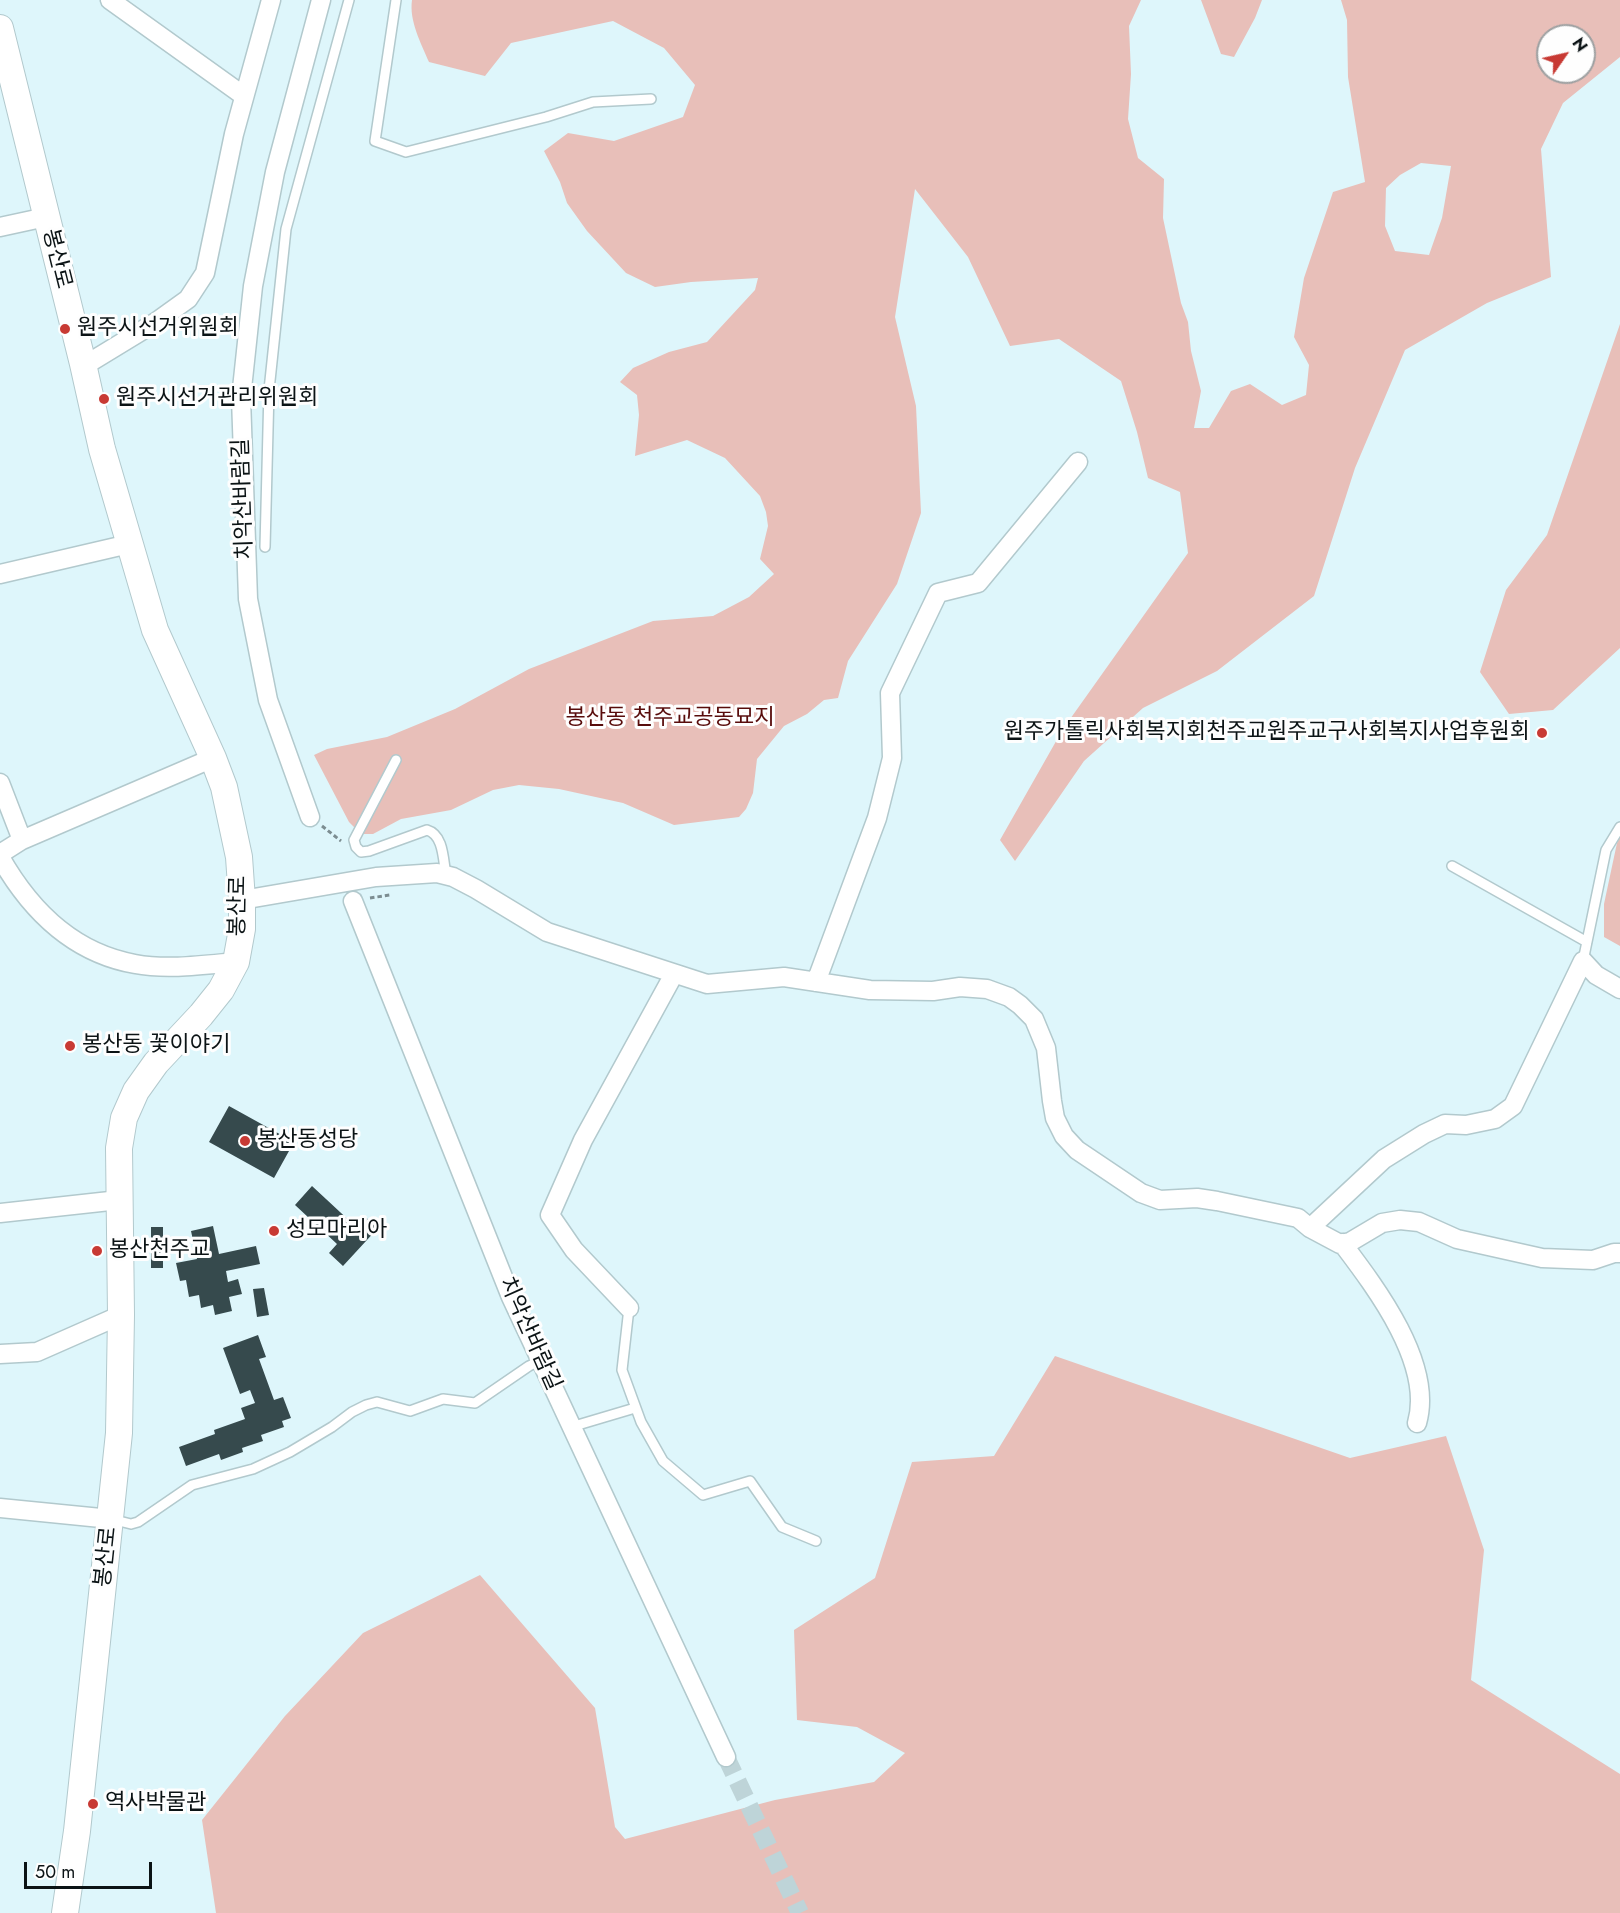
<!DOCTYPE html>
<meta charset="utf-8">
<style>
body{margin:0}
#map{position:relative;width:1620px;height:1913px;overflow:hidden;background:#def6fb;font-family:Jost,sans-serif}
canvas{display:block}
.north{position:absolute;left:1536px;top:24px;width:60px;height:60px;box-sizing:border-box;background:#fefefe;border:2px solid #9da0a1;border-radius:50%;rotate:56deg;font-size:16px;font-weight:700;line-height:24px;text-align:center;color:#0b1315}
.north::after{content:'';display:block;margin:auto;width:21px;height:27px;background:#c83a34;clip-path:polygon(50% 0,100% 100%,50% 72%,0 100%)}
.scale{position:absolute;left:24px;top:1862px;width:128px;height:27px;box-sizing:border-box;border:3px solid #0b1315;border-top:0;padding-left:8px;font-size:18px;line-height:21px;white-space:nowrap;color:#0b1315;-webkit-text-stroke:4px #fefefe;paint-order:stroke}
</style>
<div id="map">
<canvas width="1620" height="1913"></canvas>
<div class="north">N</div>
<div class="scale">50 m</div>
</div>
<script>
const context = document.querySelector('canvas').getContext('2d');
context.lineJoin = 'round';
function fillPath(path, color) { context.fillStyle = color; context.fill(path, 'evenodd'); }
function trace(path, color, width, dash) { context.strokeStyle = color; context.lineWidth = width; context.lineCap = dash ? 'butt' : 'round'; context.setLineDash(dash || []); context.stroke(path); }
function drawText(font, color, halo, rows, align = 'center') {
  context.font = font + ' Jost,"Noto Sans KR",sans-serif'; context.lineWidth = 6; context.setLineDash([]); context.textBaseline = 'middle'; context.strokeStyle = halo; context.fillStyle = color; for (const [text, x, y, turn = 0] of rows) {
    context.save(); context.translate(x, y); context.rotate((+turn || 0) * Math.PI / 180); context.textAlign = isNaN(turn) ? turn : align; if (halo) context.strokeText(text, 0, 0); context.fillText(text, 0, 0); context.restore();
  }
}
fillPath(new Path2D(`
 M412 0H1141L1129 26 1131 74 1128 119 1138 158 1164 179 1163 218 1181 303 1188 322 1191 351 1201 391 1194 428H1209L1231 391 1250 384 1282 405 1306 395 1309 365 1294 337 1304 278 1333 192 1365 182 1348 77 1347 20 1341 0H1620V57L1563 103 1541 149 1551 277 1487 303 1405 350 1355 468 1314 596 1217 671 1143 708 1084 761 1015 861 1000 840 1063 729 1188 553 1180 492 1148 478 1137 432 1121 381 1059 339 1010 346 968 257 915 189 895 317 916 406 921 513 897 584 848 661 838 698 824 700 807 714 784 726 757 759 753 793 746 809 739 817 674 825 623 803 559 789 519 785 493 790 451 810 401 819 373 834H361L349 822 314 755 327 749 387 737 455 709 529 669 653 621 713 616 749 597 774 574 760 559 768 526 766 512 760 496 725 458 687 440 635 456 639 415 637 395 620 382 633 368 669 352 707 342 755 290 758 278 691 282 655 287 626 273 587 231 567 203 560 182 544 151 568 133 614 141 683 117 695 85 664 48 613 21 511 43 485 76 429 62C421 43 409 21 412 0ZM1548 36H1584V72H1548ZM1421 163 1451 166 1442 218 1429 255 1395 251 1385 226 1386 188 1400 175Z
 M1201 0H1262L1255 18 1234 57 1221 54Z
 M1620 324V648L1553 710 1509 714 1480 672 1506 590 1547 535Z
 M1620 837V946L1604 937V904L1617 843Z
 M1055 1356 1350 1458 1446 1436 1484 1550 1471 1680 1620 1774V1913H216L202 1820 285 1716 363 1633 480 1575 595 1708 615 1827 625 1839 775 1800 874 1782 905 1753 857 1727 797 1720 794 1630 875 1578 912 1462 994 1456Z`), '#e8bfb9');
fillPath(new Path2D(`
 M229 1106 294 1142 274 1178 209 1142Z
 M312 1186 354 1225 363 1215 378 1228 343 1266 329 1253 337 1244 295 1205Z
 M213 1226 219 1254 256 1246 260 1264 226 1271 228 1282 238 1279 242 1294 229 1297 232 1311 215 1315 213 1305 201 1308 199 1295 189 1297 186 1280 180 1281 176 1263 197 1259 191 1231Z
 M151 1227H163V1268H151Z
 M264 1288 269 1315 257 1317 253 1289Z
 M258 1335 266 1357 259 1359 274 1400 283 1397 291 1418 282 1421 284 1427 261 1435 263 1441 242 1448 243 1452 221 1460 219 1454 186 1466 179 1447 215 1434 214 1430 245 1419 241 1408 255 1403 250 1390 240 1394 223 1348Z`), '#364a4d');
trace(new Path2D(`
 M726 1757 800 1913`), '#bed4d8', 18, [18, 9]);
const lane = new Path2D(`
 M396 0 375 141 406 152 546 117 593 102 651 99
 M265 547 269 390 286 229 349 0
 M396 760 354 840 356 847 361 852 369 851 427 830C444 835 443 860 446 875
 M1452 866 1587 942
 M1583 961 1606 850 1620 827
 M629 1308 622 1370 641 1422 663 1461 703 1495 750 1481 782 1527 816 1541
 M571 1427 635 1408
 M111 1519 131 1524 138 1522 192 1485 253 1469 290 1452 332 1427 352 1412 366 1405 377 1402 410 1411 443 1399 475 1403 529 1366 540 1361`);
const street = new Path2D(`
 M110 0 244 96
 M0 227 46 217
 M83 364 92 361 156 322 188 299 205 273 234 134 271 0
 M0 574 129 544
 M0 783 22 840
 M310 817 268 700 248 599 241 398 253 286 275 172 321 0
 M0 854 22 840 213 758
 M0 857C30 910 73 953 135 964 167 970 203 965 236 962
 M242 900 376 877 437 873 453 877 476 889 547 932 707 984 784 977 870 990 933 991 960 987 987 989 1009 997 1020 1005 1034 1019 1046 1048 1052 1101 1055 1118 1064 1136 1077 1150 1141 1193 1160 1200 1197 1198 1217 1201 1298 1218 1310 1228 1340 1244 1350 1242 1382 1223 1400 1220 1419 1222 1457 1239 1542 1258 1593 1260 1614 1253H1620
 M353 901 511 1297 726 1757
 M816 982 877 818 892 758 890 693 938 593 978 583 1078 462
 M0 1213 119 1200
 M1310 1228 1384 1159 1424 1134 1445 1124 1466 1125 1495 1119 1513 1106 1583 961 1596 975 1620 989
 M1342 1243C1376 1288 1434 1364 1417 1423
 M629 1308 574 1250 550 1215 583 1140 674 974
 M0 1354 37 1352 121 1315
 M0 1508 111 1519`);
const secondary = new Path2D(`
 M0 28 83 364 102 449 155 630 213 758 224 787 239 857 242 900V929L236 962 221 990 201 1015 156 1063 136 1091 124 1118 119 1148 121 1315 119 1433 77 1831 65 1913`);
trace(lane, '#b2c9cd', 12);
trace(street, '#b2c9cd', 21);
trace(secondary, '#b2c9cd', 28);
trace(new Path2D(`
 M322 826 341 841
 M370 898 390 895`), '#7c8d91', 3, [4.5, 3]);
trace(lane, '#fff', 9);
trace(street, '#fff', 18);
trace(secondary, '#fff', 26);
for (const [x, y, r, color] of [
 [65,329,6,"#c83a34"],
 [104,399,6,"#c83a34"],
 [1542,733,6,"#c83a34"],
 [70,1046,6,"#c83a34"],
 [245,1141,6,"#c83a34"],
 [274,1231,6,"#c83a34"],
 [97,1251,6,"#c83a34"],
 [93,1804,6,"#c83a34"]
]) { const dot = new Path2D(); dot.arc(x, y, r, 0, 2 * Math.PI); context.fillStyle = color; context.fill(dot); trace(dot, '#fefefe', 2); }
drawText('22px', '#0b1315', '#fefefe', [
 ["봉산로",56,259,76],
 ["치악산바람길",244,499,-92],
 ["봉산로",239,906,-89],
 ["치악산바람길",529,1334,66],
 ["봉산로",107,1557,-84]
]);
drawText('22px', '#0b1315', '#fefefe', [
 ["원주시선거위원회",77,329],
 ["원주시선거관리위원회",116,399],
 ["원주가톨릭사회복지회천주교원주교구사회복지사업후원회",1530,733,"right"],
 ["봉산동 꽃이야기",82,1046],
 ["봉산동성당",257,1141],
 ["성모마리아",286,1231],
 ["봉산천주교",109,1251],
 ["역사박물관",105,1804]
], 'left');
drawText('22px', '#580c0b', '#fefefe', [
 ["봉산동 천주교공동묘지",670,719]
]);
</script>
